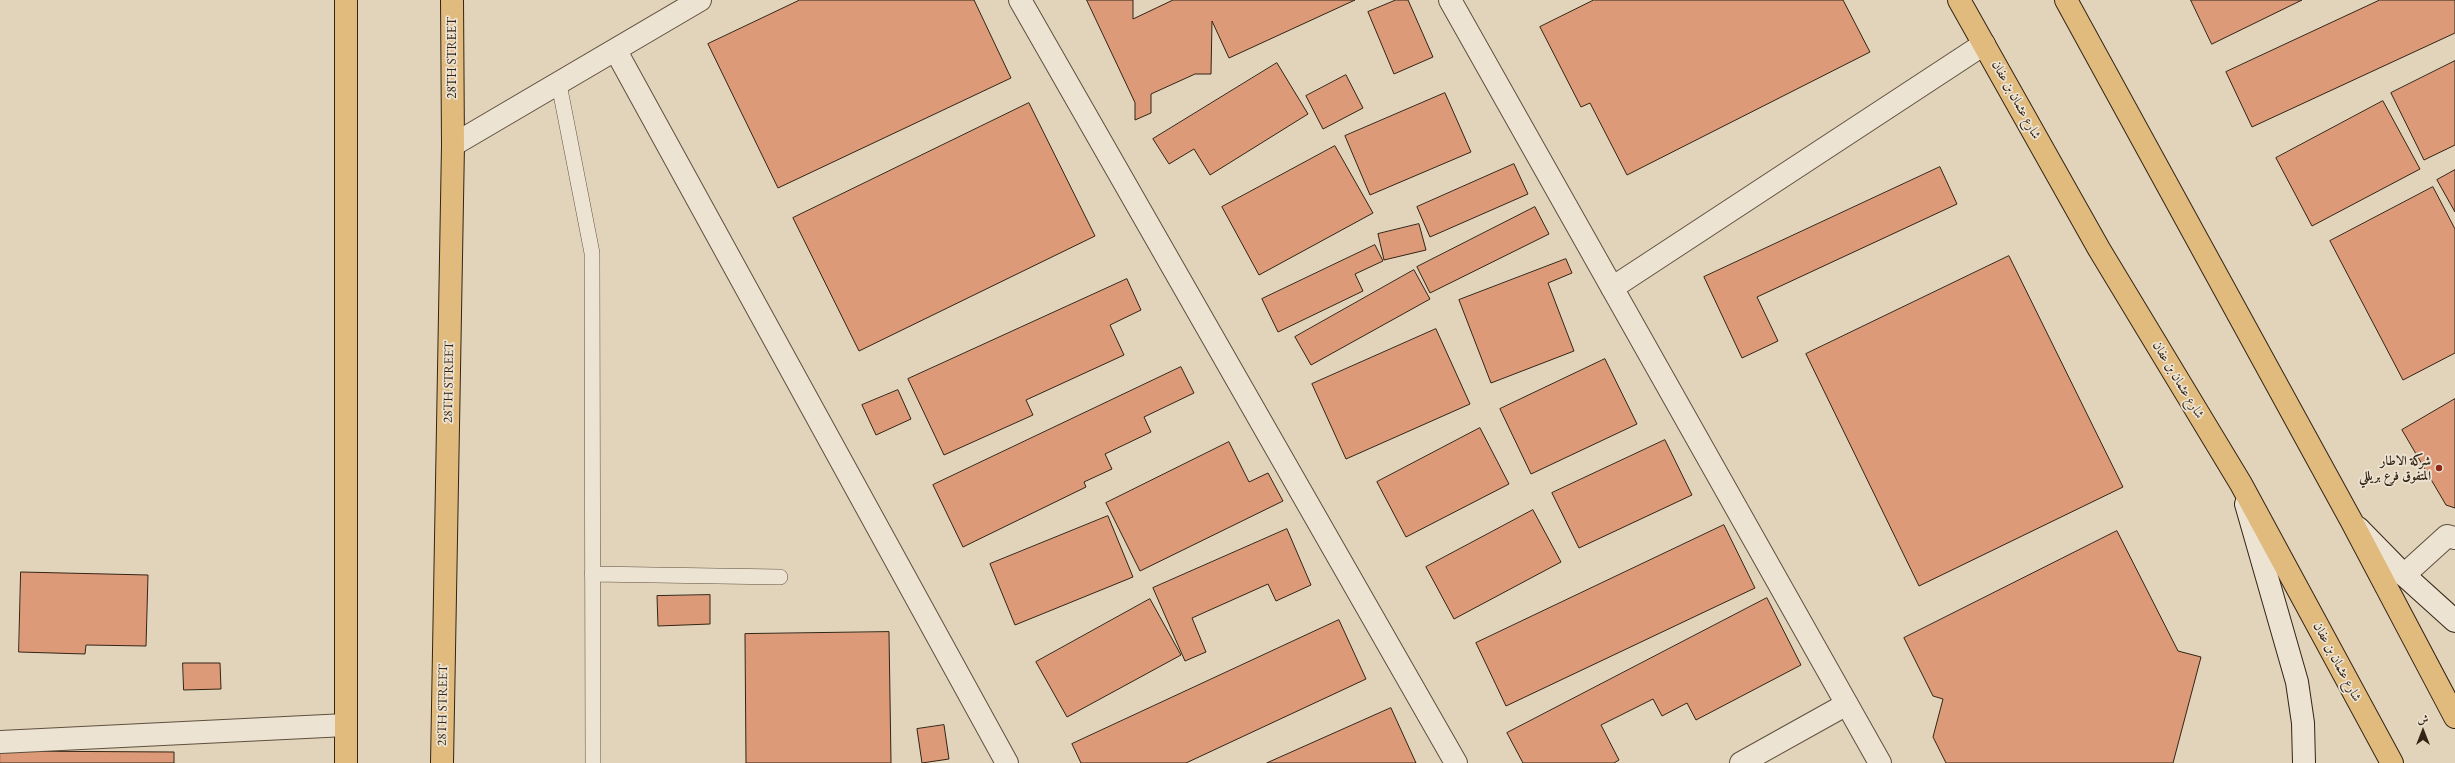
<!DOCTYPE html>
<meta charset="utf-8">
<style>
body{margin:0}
#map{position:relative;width:2455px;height:763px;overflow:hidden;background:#e2d4ba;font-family:"EB Garamond",Amiri,serif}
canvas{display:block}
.north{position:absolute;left:2403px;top:711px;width:40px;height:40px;-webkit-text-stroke:3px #ece3d2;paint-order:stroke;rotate:0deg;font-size:11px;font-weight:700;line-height:16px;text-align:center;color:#332415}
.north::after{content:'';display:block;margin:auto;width:14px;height:18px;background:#332415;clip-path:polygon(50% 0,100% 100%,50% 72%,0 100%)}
</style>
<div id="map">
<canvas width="2455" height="763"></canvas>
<div class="north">ش</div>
</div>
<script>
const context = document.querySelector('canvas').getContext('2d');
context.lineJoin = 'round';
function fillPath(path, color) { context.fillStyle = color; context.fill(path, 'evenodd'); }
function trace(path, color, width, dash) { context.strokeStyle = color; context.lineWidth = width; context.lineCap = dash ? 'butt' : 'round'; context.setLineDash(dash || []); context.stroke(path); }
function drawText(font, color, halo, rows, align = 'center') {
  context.font = font + ' "EB Garamond",Amiri,serif'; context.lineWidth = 3.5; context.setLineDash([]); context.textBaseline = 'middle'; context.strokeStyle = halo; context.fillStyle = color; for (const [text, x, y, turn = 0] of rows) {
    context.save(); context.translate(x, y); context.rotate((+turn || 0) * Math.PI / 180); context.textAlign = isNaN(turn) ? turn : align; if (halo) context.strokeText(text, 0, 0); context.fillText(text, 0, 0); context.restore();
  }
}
const building = new Path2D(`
 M800 0H974L1011 78 778 188 708 44Z
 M1087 0H1133V19L1173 0H1355L1229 58 1212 21 1211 74H1195L1151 94V113L1135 120V103Z
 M1396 0H1408L1433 57 1394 74 1368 12Z
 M1594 0H1843L1870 52 1627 175 1590 103 1581 107 1540 27Z
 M2191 0H2302L2212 44Z
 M2380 0H2455V33L2252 127 2226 72Z
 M2455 61V145L2424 160 2391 93Z
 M1277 63 1308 114 1210 175 1194 149 1169 164 1153 139Z
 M1346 75 1363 108 1323 129 1306 96Z
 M1445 93 1471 152 1370 195 1345 136Z
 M2383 101 2420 169 2312 226 2276 158Z
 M1029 103 1095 236 859 351 793 218Z
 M1335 146 1373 213 1259 275 1222 207Z
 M1514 164 1528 194 1430 237 1417 207Z
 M1940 167 1957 204 1757 297 1778 341 1742 358 1704 277Z
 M2455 170V212L2437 180Z
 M2433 187 2455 229V353L2403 380 2330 241Z
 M1535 207 1549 234 1430 293 1417 267Z
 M1419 224 1426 250 1384 260 1378 234Z
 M1375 245 1383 261 1355 274 1363 291 1278 332 1262 299Z
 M2009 256 2123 487 1919 586 1806 354Z
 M1566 259 1572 273 1548 283 1574 351 1491 383 1459 300Z
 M1414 270 1430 299 1311 365 1295 337Z
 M1127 279 1141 310 1110 325 1124 355 1026 400 1033 415 944 455 908 379Z
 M1436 329 1470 404 1346 459 1312 384Z
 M1605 359 1637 424 1531 474 1500 409Z
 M1181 367 1194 393 1144 417 1151 432 1105 454 1112 469 1084 482 1086 487 963 547 933 485Z
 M898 390 911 419 876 435 862 405Z
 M2455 399V508L2446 505 2402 430Z
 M1480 428 1509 484 1406 537 1377 482Z
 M1665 440 1692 495 1579 548 1552 493Z
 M1229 442 1249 482 1268 473 1283 501 1140 571 1106 503Z
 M1533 510 1561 562 1454 619 1426 567Z
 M1108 516 1133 577 1015 625 990 564Z
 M1724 525 1755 588 1506 706 1476 643Z
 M1287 529 1311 585 1276 601 1268 584 1192 618 1206 652 1185 661 1153 588Z
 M2117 531 2178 651 2201 657 2173 763H1946L1933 737 1943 699 1933 696 1904 638Z
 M21 572 148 575 146 646 86 645 85 654 19 652Z
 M710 595V624L658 626 657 596Z
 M1767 598 1801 665 1696 720 1687 703 1662 716 1653 699 1601 725 1619 760 1614 763H1523L1507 733Z
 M1150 599 1181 655 1067 717 1036 662Z
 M1339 620 1366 679 1186 763H1081L1072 744Z
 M889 632 891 763H746L745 634Z
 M183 663H220L221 689 184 690Z
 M1391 708 1416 763H1267Z
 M944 725 949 759 922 763 917 729Z
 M0 751 174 752V763H0Z`);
fillPath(building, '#dc9a79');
trace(building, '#332415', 1);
const service = new Path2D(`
 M559 84 592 253 593 763
 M592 574 780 577`);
const minor = new Path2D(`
 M1020 0 1456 763
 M1450 0 1880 763
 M616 51 1007 763
 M453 145 700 0
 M1612 288 1984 44
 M0 742 346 725
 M1741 763 1847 704`);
const tertiary = new Path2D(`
 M2404 575 2447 536 2455 538`);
const secondary = new Path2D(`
 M2246 504 2297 682 2303 723 2304 763
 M2358 528 2404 575 2455 621`);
const primary = new Path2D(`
 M346 0V763
 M1959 0 2099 249 2241 484 2392 763
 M2066 0 2352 522 2455 717
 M442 763 453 145 452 0`);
trace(service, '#5f503e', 16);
trace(minor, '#5f503e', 24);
trace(tertiary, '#5f503e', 24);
trace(secondary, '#332415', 24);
trace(primary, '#332415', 24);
trace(service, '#ece3d2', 15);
trace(minor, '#ece3d2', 22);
trace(tertiary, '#ece3d2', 22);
trace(secondary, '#ece3d2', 22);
trace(primary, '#e1ba7d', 22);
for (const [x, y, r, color] of [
 [2439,468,4,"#8f2418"]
]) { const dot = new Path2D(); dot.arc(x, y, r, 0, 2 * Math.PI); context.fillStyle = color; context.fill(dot); trace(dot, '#ece3d2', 1.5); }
drawText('13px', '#332415', '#ece3d2', [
 ["28TH STREET",452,58,-90],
 ["شارع عثمان بن عفان",2016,100,61],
 ["شارع عثمان بن عفان",2178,380,59],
 ["28TH STREET",449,382,-89],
 ["شارع عثمان بن عفان",2337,662,62],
 ["28TH STREET",443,705,-89]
]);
drawText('bold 13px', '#332415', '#ece3d2', [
 ["شركة الاطار",2431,461],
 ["المتفوق فرع بريللي",2431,476]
], 'right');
</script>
